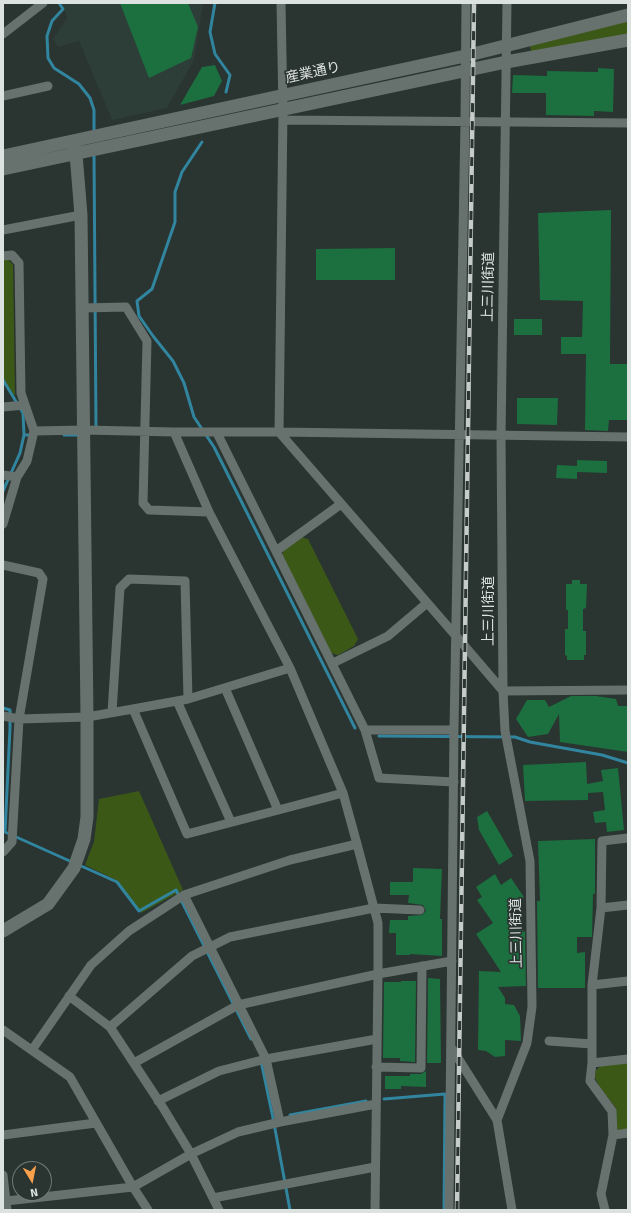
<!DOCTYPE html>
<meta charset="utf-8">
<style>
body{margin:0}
#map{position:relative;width:631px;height:1213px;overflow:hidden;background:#2a3431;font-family:Signika,sans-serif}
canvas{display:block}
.frame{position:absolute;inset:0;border:4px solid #dce2e0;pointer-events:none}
.north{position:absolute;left:12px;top:1161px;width:40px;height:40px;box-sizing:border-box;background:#2a3431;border:1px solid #717a77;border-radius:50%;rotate:170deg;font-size:11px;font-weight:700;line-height:16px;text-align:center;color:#dce2e0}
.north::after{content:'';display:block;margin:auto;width:14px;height:18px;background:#f9a04c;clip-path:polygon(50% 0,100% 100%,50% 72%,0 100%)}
</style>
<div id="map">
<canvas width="631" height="1213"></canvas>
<div class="frame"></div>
<div class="north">N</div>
</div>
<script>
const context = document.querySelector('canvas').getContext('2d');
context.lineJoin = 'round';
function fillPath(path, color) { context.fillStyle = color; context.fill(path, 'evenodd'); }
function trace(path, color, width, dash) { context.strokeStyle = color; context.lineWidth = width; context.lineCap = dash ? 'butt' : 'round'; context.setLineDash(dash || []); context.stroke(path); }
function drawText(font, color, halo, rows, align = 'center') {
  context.font = font + ' Signika,"Noto Sans JP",sans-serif'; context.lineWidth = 3.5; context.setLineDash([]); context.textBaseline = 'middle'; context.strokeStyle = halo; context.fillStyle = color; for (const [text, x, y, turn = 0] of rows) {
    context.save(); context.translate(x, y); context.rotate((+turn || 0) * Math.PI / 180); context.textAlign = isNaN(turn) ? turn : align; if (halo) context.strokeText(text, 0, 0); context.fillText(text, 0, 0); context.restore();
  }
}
fillPath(new Path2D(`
 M62 3H203L194 60 167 108 112 120 79 41 58 47 53 39 67 18Z`), '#2d3e39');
fillPath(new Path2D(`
 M628 21V35L531 52 530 46Z
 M8 259 13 265 15 396 6 385 3 379V260Z
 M301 537 308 539 358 639 354 646 338 655 331 653 282 555 284 549Z
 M139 791 183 890 141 913 116 880 85 865 94 842 99 799Z
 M628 1063V1129L616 1130V1108L601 1089 595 1078 596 1070 601 1066Z`), '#3c5817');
trace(new Path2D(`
 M59 3 63 9 52 21 47 36 48 58 54 68 79 84 90 98 94 110V132
 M215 3 210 32 215 54 230 75 226 92
 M202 142 182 172 175 192V222L152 289 137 301 139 316 153 336 173 361 184 383 194 417 214 447 355 728
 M94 154 96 428
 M3 380 23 413 24 435 20 453 3 491
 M24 435H33
 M64 435H81
 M3 708 10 710V728L5 832 72 862
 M379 736 515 737 530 742 602 755 628 763
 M79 865 117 882 139 911 176 890 251 1039
 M261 1061 273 1118 290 1210
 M384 1099 445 1094 444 1210
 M290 1115 366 1101`), '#31859f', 3);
fillPath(new Path2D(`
 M120 3H188L198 27 191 58 149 78Z
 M215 65 222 81 214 96 180 105 202 67Z
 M598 68 614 69 613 112 594 111V116L546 115V93H512L513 75 547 76V71L598 72Z
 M611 210 610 364H628V420H609L608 431 585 430 586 354H561V337H582L583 301 540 300 538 213Z
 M395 248V280H316V249Z
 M514 319H542V335H514Z
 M517 398H558L557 425 517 424Z
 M577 460 607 461V473L577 472V479L556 478 557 465 577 466Z
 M572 580H580V584H587L586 608 583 609V631H586V655H584V660H567V656L565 655V629H568V610H566V584H572Z
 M571 696H596L616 699 618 706H628V752L560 742 559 714 548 734 528 737 516 719 527 700H545L549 707Z
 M586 762 587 784 603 781 601 770 618 768 624 830 607 832 606 822 595 823 593 812 605 810 603 792 588 793V800L525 801 523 765Z
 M487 811 513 856 499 865 479 830 477 817Z
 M595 839V894H593L592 937H577V953L585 952V988H538L537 901H540L538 841Z
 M413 868 442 869 440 919H442V956L410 954V955H396V933H389L390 920H408V916L422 915 426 911 423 905 408 903 409 895H390V882H413Z
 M495 874 501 885 511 878 524 897 508 907 523 932 525 931 526 986 498 987 505 998V1004L514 1005 520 1016 521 1041 505 1040V1056L495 1057 486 1051 478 1050 479 971 501 972 476 934 493 923 477 900 482 897 476 887Z
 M428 978 440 979 441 1063H427Z
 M401 981H416L415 1062 400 1061V1058H383L384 982H401Z
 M426 1071V1087L401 1086V1089H385V1076H410V1074H421Z`), '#1c6f3f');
trace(new Path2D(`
 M281 3 283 110 279 432 628 437
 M507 3 501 436 503 691 505 731 530 861 532 1007 527 1043 497 1120 512 1210
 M3 34 43 3
 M3 96 48 86
 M283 120 628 123
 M3 230 81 215
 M3 256 12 255 19 263 21 393 34 431
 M82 308 126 307 147 341 143 503 149 510 209 512
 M3 407 25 405
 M174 432H279L456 636 503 691 628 690
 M217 433 365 730H454
 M3 475 17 477
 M3 524 17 477 27 461 34 431 84 430 174 432 209 512 290 668 343 793 357 844 378 923V974L375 1210
 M276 551 341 504
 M3 565 39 573 43 579 19 719 12 842 3 852
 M333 663 388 636 427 603
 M225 688 278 810
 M177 701 231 822
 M133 709 187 834 343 793
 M112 712 120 588 129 579 185 581 188 699
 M3 716 19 719 87 717 133 709 188 699 290 668
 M365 730 379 778 454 782
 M184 895 266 1059 280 1122
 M601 908 628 905
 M592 985 628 981
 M69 996 110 1027 162 1106 191 1154 219 1210
 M110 1027 192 956 230 937 374 908 420 910
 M3 1030 70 1077 133 1187 148 1210
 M549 1041 592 1044
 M451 1047 497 1120
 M32 1050 91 965 129 931 184 895 290 860 357 844
 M134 1063 238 1005 378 974 452 961
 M592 1063 628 1059
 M376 1067 421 1068 422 966
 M158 1101 219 1071 266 1059 377 1039
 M3 1135 96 1123
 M613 1135 628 1133
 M3 1175 7 1210
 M213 1198 375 1167
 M6 1201 133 1187 191 1154 238 1132 280 1122 376 1104
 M449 1210 454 730 465 122 466 3
 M605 1210 601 1194 613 1135 612 1111 590 1081 592 1063V985L601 908 602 841 628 838`), '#67726f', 9);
trace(new Path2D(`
 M3 156 465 56 628 15
 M3 169 506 62 628 40
 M3 931 48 904 74 868 84 839 87 817V717L81 215 76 154 73 141`), '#67726f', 13);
const rail = new Path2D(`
 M457 1210 474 3`);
trace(rail, '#c5ccca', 4.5);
trace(rail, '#2a3431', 3, [9]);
drawText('14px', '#dce2e0', '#2a3431', [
 ["産業通り",313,73,-12],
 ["上三川街道",489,287,-89],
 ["上三川街道",489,611,-90],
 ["上三川街道",517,933,-91]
]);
</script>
